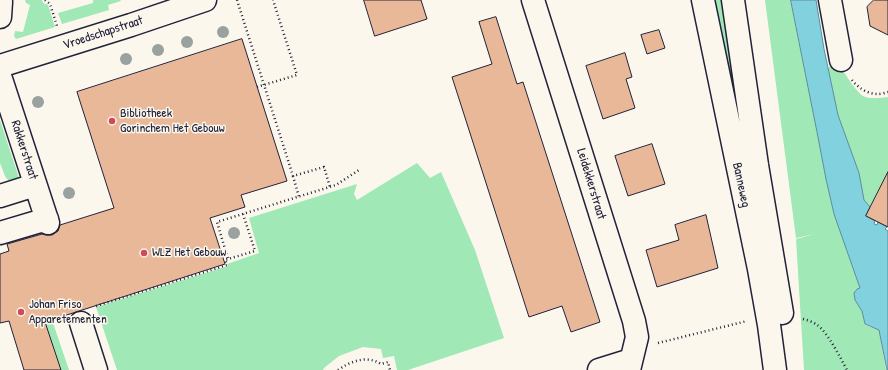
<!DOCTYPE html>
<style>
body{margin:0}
canvas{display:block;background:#fbf7ec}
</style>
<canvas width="888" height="370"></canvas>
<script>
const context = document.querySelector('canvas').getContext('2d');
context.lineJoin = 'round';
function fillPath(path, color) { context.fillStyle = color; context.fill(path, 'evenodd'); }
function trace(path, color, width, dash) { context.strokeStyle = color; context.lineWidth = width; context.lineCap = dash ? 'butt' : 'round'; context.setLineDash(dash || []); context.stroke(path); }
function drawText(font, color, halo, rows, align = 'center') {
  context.font = font + ' "Patrick Hand",sans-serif'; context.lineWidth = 3; context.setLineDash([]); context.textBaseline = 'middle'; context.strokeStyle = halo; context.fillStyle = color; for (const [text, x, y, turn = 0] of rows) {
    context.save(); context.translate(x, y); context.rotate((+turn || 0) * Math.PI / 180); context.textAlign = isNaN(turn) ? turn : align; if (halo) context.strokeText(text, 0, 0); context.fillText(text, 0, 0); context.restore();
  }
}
fillPath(new Path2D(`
 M25 0H42L43 3 48 5 55 27 16 39 14 36 15 31 23 32 30 5 26 3Z
 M93 0H120L121 1 108 5 109 10 62 24 58 13 93 3Z
 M709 0H723L741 128Z
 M765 0H791L817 132 826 179 834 214 860 288 856 289 854 293 855 300 862 311 865 325 879 330 886 370H804L796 239 815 234 796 238Z
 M837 62C843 70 856 93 865 97 872 99 881 98 888 97V171L870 207 864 200 859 173 838 115 828 68Z
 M0 120 20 181 11 182 7 179 5 176 0 163Z
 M417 163 430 178 441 172 475 250 504 338 408 370H397L394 356 383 358 381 349 363 347 339 356 324 368 323 370H117L96 307 228 266 227 264 259 253 249 218 357 184 354 194 357 200Z
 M52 320 69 370H61L45 322Z`), '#a0e8b6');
const water = new Path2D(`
 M791 0H816L824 49 838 115 859 173 864 200 870 207 866 216 875 221 874 224 877 225 878 222 887 227 885 229 888 231V370H887L879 330 865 324 862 311 855 300 854 293 857 289 860 288 834 214 826 179 817 132Z`);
fillPath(water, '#82d1de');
trace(water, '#5c8b9d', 1);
const building = new Path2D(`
 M364 0H421L427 19 375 36Z
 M874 0H888V35L870 26 867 7Z
 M496 17 517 84 523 82 600 322 571 332 562 306 529 317 452 77 492 64 479 22Z
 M659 30 665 48 647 54 641 35Z
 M242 39 287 181 241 195 245 207 210 218 225 264 45 322 61 370H24L9 321 0 323V254L9 251 7 244 42 234 46 235H52L58 231 60 225 114 208 77 92Z
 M625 53 632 77 626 79 635 108 603 119 586 66Z
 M652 144 665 184 628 196 615 156Z
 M888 172V227L866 216Z
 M706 215 718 268 657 287 646 250 679 240 675 225Z`);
fillPath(building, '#e8b898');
trace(building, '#22223b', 1);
const minor = new Path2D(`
 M533 0 634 321 637 337 629 370
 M830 0 841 60
 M0 17 1 2 0 0
 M0 66 131 25 205 0
 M0 76 48 223
 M0 196 35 185
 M0 233 47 219
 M81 323 96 370
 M599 370 631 360`);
const major = new Path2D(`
 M703 0 759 269 769 325 775 370
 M733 0 757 165 782 313`);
trace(minor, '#22223b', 25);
trace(major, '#22223b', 25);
trace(new Path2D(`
 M45 0 50 4 57 26
 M237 0 293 176 324 167 330 187
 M852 80C858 88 868 94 878 94 881 94 885 93 888 92
 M257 87 297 75 273 0
 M293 176 299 197
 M243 214 255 251 228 259 217 222 336 185 359 170
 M96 306 227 265 225 260 228 259
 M803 319C808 320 813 322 817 325 827 331 841 359 847 370
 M658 343 747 321
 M338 370C351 361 367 355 381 364L388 362 390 370`), '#22223b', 2.5, [1, 3]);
trace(minor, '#fbf7ec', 22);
trace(major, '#fbf7ec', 22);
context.fillStyle = '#99a29f';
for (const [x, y] of [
 [223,32],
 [187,42],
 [158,50],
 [126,59],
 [38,102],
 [69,193],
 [234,233]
]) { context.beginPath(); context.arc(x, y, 6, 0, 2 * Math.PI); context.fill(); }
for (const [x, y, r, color] of [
 [112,121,4,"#d1495b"],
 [144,253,4,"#d1495b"],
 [21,312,4,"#d1495b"]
]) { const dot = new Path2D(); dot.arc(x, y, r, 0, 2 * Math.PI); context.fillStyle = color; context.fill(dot); trace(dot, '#fbf7ec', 1.5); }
drawText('13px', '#22223b', '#fbf7ec', [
 ["Vroedschapstraat",103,33,-18],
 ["Rakkerstraat",24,150,72],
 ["Leidekkerstraat",591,184,73],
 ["Banneweg",741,185,78]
]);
drawText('13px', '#22223b', '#fbf7ec', [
 ["Bibliotheek",120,114],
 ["Gorinchem Het Gebouw",120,129],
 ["WLZ Het Gebouw",152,253],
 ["Johan Friso",29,305],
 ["Apparetementen",29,320]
], 'left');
</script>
